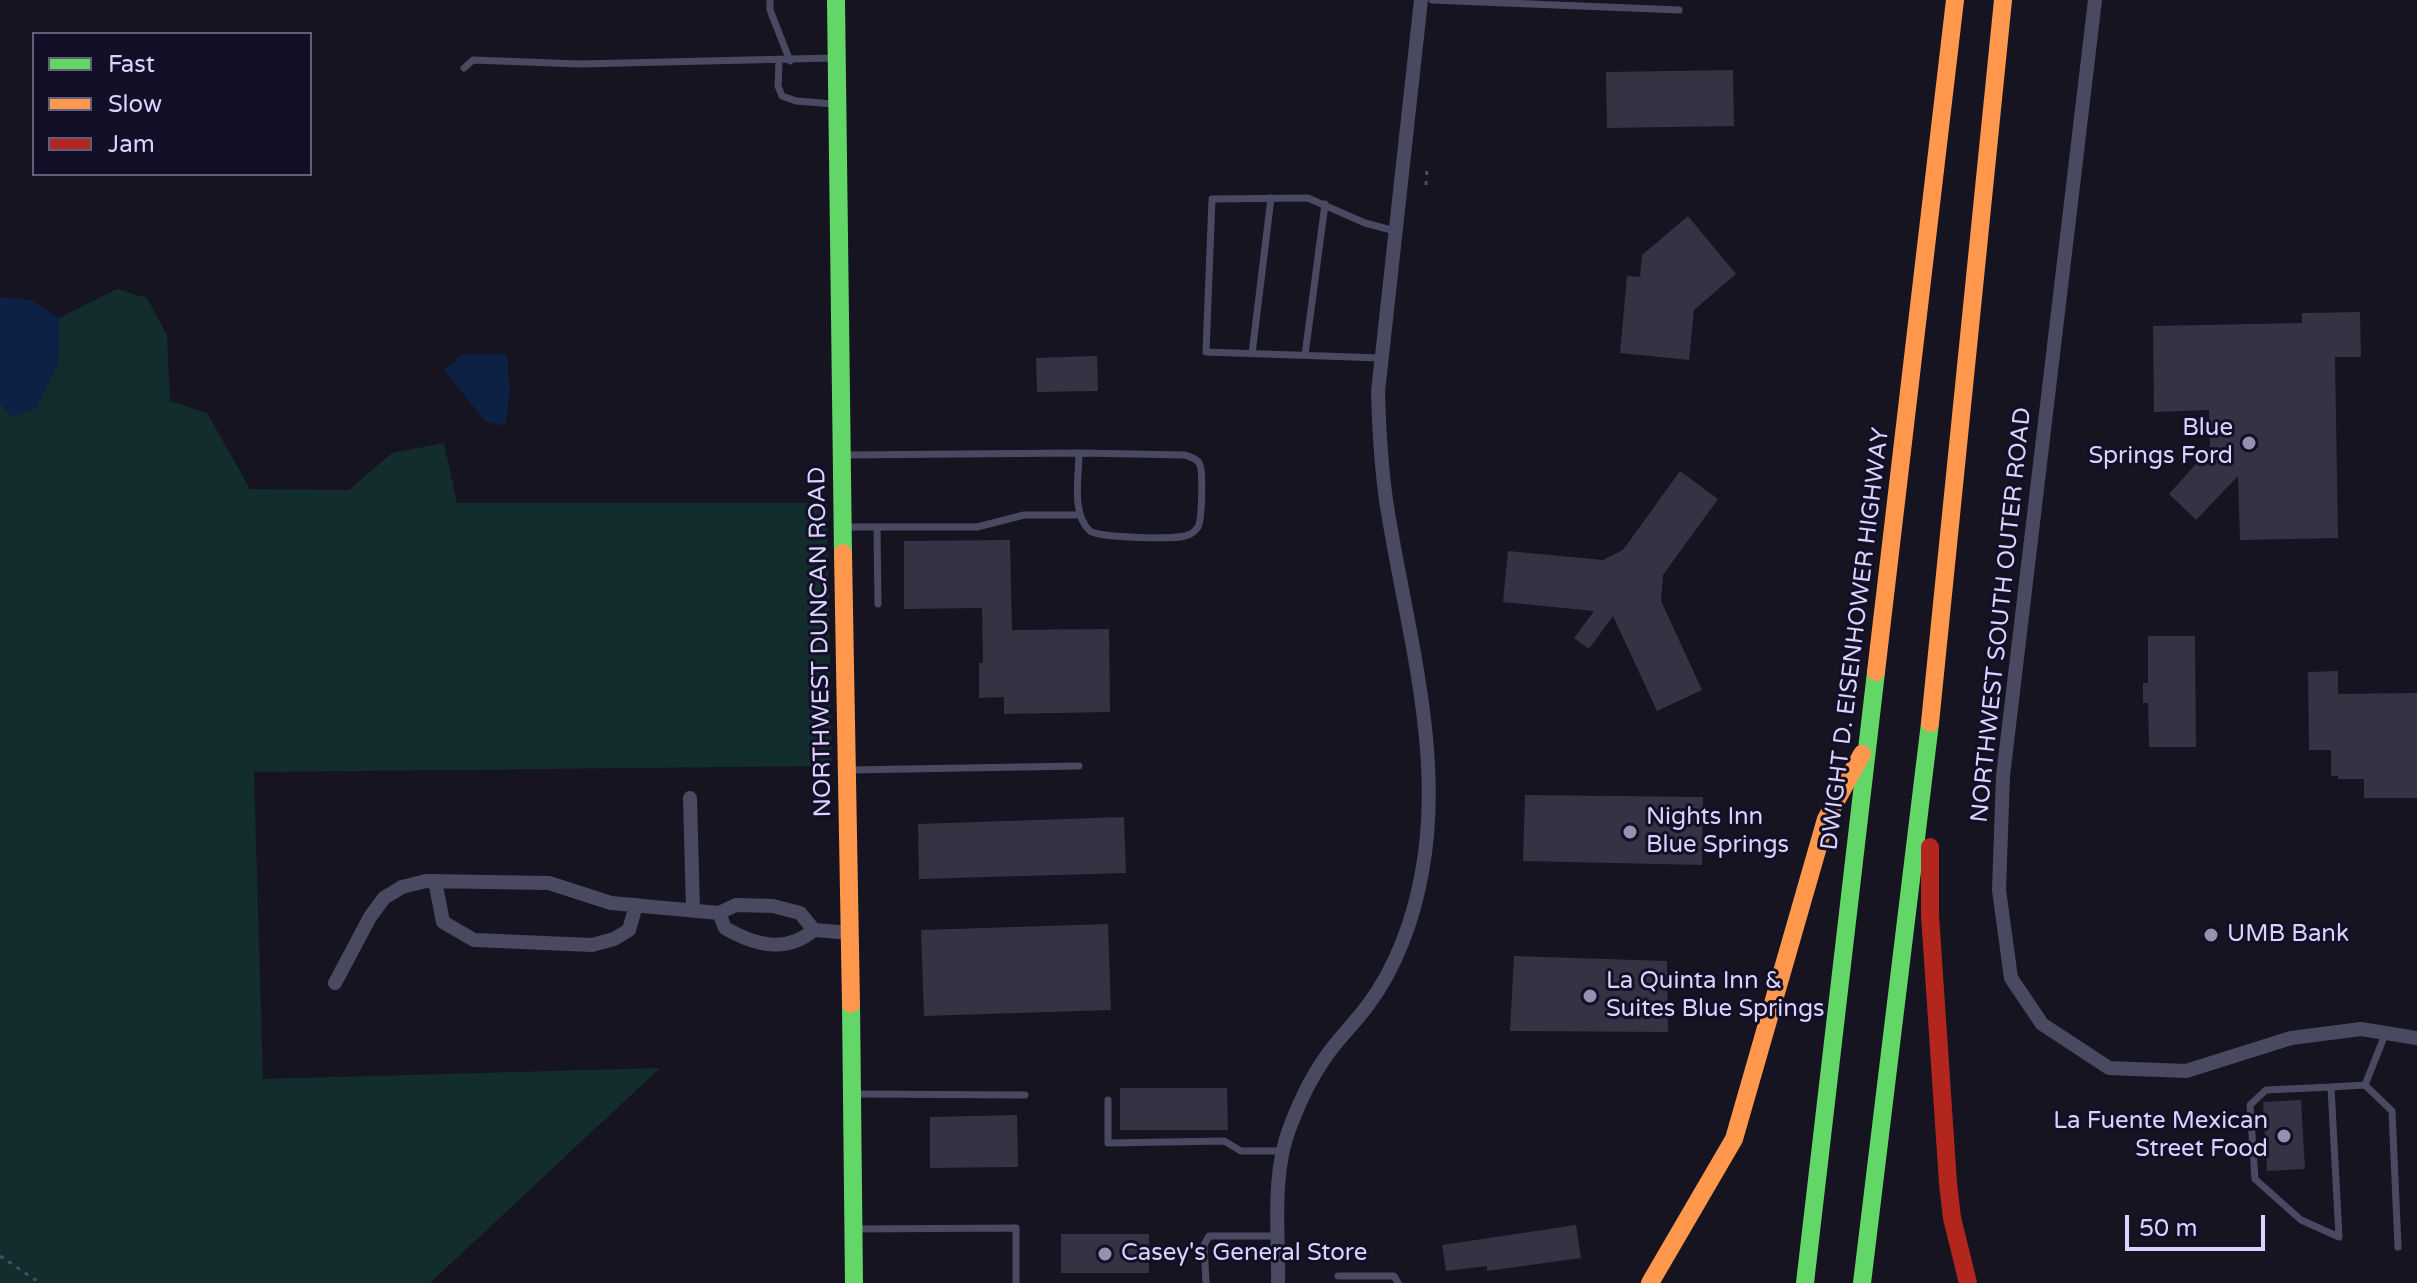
<!DOCTYPE html>
<style>
body{margin:0}
#map{position:relative;width:2417px;height:1283px;overflow:hidden;background:#161421;font-family:"Varela Round",sans-serif}
canvas{display:block}
.legend{position:absolute;left:32px;top:32px;width:280px;height:144px;box-sizing:border-box;background:#130f26;border:2px solid #625e7d;margin:0;padding:10px 14px;list-style:none;font-size:24px;color:#d9d4ff}
.legend li{display:flex;align-items:center;gap:16px;height:40px}
.legend b{width:40px;border:2px solid #625e7d}
.scale{position:absolute;left:2125px;top:1215px;width:140px;height:36px;box-sizing:border-box;border:4px solid #d9d4ff;border-top:0;padding-left:10px;font-size:24px;line-height:28px;white-space:nowrap;color:#d9d4ff;-webkit-text-stroke:6px #130f26;paint-order:stroke}
</style>
<div id="map">
<canvas width="2417" height="1283"></canvas>
<ul class="legend">
<li><b style="height:10px;background:#63d668"></b>Fast</li>
<li><b style="height:10px;background:#ff974d"></b>Slow</li>
<li><b style="height:10px;background:#b3261e"></b>Jam</li>
</ul>
<div class="scale">50 m</div>
</div>
<script>
const context = document.querySelector('canvas').getContext('2d');
context.lineJoin = 'round';
function fillPath(path, color) { context.fillStyle = color; context.fill(path, 'evenodd'); }
function trace(path, color, width, dash) { context.strokeStyle = color; context.lineWidth = width; context.lineCap = dash ? 'butt' : 'round'; context.setLineDash(dash || []); context.stroke(path); }
function drawText(font, color, halo, rows, align = 'center') {
  context.font = font + ' "Varela Round",sans-serif'; context.lineWidth = 6; context.setLineDash([]); context.textBaseline = 'middle'; context.strokeStyle = halo; context.fillStyle = color; for (const [text, x, y, turn = 0] of rows) {
    context.save(); context.translate(x, y); context.rotate((+turn || 0) * Math.PI / 180); context.textAlign = isNaN(turn) ? turn : align; if (halo) context.strokeText(text, 0, 0); context.fillText(text, 0, 0); context.restore();
  }
}
fillPath(new Path2D(`
 M117 289 147 298 167 335 170 401 207 413 250 489 349 490 392 453 444 443 457 503H827L832 766 254 772 263 1079 660 1068 430 1283H0V403L12 416 59 363V318Z`), '#132c2d');
fillPath(new Path2D(`
 M0 297 31 300 59 318V363L36 408 12 416 0 403Z
 M463 354H507L510 392 505 426 485 421 444 370Z`), '#0d2144');
fillPath(new Path2D(`
 M1733 70 1734 126 1607 128 1606 72Z
 M1688 216 1736 274 1694 310 1689 360 1620 353 1627 276 1640 277 1642 255Z
 M2360 312 2361 357H2335L2338 538 2240 540 2238 476 2196 520 2169 494 2210 448 2209 410 2154 412 2153 326 2302 323V313Z
 M1097 356 1098 391 1037 392 1036 358Z
 M1680 471 1718 499 1663 575 1661 601 1702 690 1657 711 1613 616 1589 649 1574 638 1594 611 1503 602 1508 551 1603 560 1623 550Z
 M1010 540 1012 630 1109 629 1110 712 1004 714V697L979 698V663H983L982 608 904 609V541Z
 M2148 636H2195L2196 747H2149L2148 703H2143V683H2148Z
 M2338 671V694L2417 693V798H2364V779H2338V776H2331V750H2309L2308 672Z
 M1525 795 1703 797 1702 865 1523 861Z
 M1124 817 1126 873 919 879 918 824Z
 M1108 924 1111 1010 924 1016 921 930Z
 M1514 956 1667 961 1668 1032 1510 1031Z
 M1120 1088H1227L1228 1130H1120Z
 M2301 1100 2305 1169 2267 1171 2263 1102Z
 M1017 1115 1018 1167 930 1168V1117Z
 M1576 1225 1581 1258 1487 1271V1266L1446 1271 1442 1245Z
 M1061 1234H1149V1273H1061Z`), '#343243');
trace(new Path2D(`
 M1426 185 1427 168
 M0 1256 40 1283`), '#44505f', 3, [4, 6]);
trace(new Path2D(`
 M770 0V10L790 61
 M1432 0 1679 10
 M779 61 778 86 782 96 796 101 834 104
 M464 68 473 60 580 64 833 58
 M1252 354 1271 198
 M1305 355 1325 204
 M1381 358 1206 352 1212 199 1308 198 1365 223 1395 231
 M843 455 1079 453 1185 455C1191 457 1198 459 1200 465 1203 474 1202 520 1198 527 1195 531 1192 534 1188 535 1178 540 1099 538 1090 531 1071 514 1079 475 1079 453
 M845 527H977L1024 515H1080
 M877 527 878 604
 M849 770 1079 766
 M2386 1032 2365 1085 2392 1111 2398 1247
 M2331 1087 2266 1090 2250 1105 2255 1179 2301 1220 2339 1237 2331 1087 2365 1085
 M856 1094 1025 1095
 M1108 1100V1143L1224 1141 1241 1151H1282
 M856 1229 1016 1228V1283
 M1338 1276H1394L1398 1283
 M1206 1283 1204 1245 1209 1236H1278`), '#4a4962', 7);
trace(new Path2D(`
 M2095 0 2003 776 1999 890 2011 978 2042 1024 2109 1068 2186 1071 2291 1038 2361 1029 2417 1038
 M690 798 693 910
 M435 881 443 922 474 940 592 945 614 939 629 930 636 905
 M814 930C786 954 754 945 725 928L719 913 736 905 773 906 800 913 814 930 851 933
 M335 983 370 917 384 898 402 887 426 881 549 883 611 903 719 913
 M1278 1283C1279 1233 1271 1175 1290 1127 1300 1100 1315 1070 1333 1047 1344 1033 1357 1020 1368 1005 1396 968 1414 918 1422 872 1445 750 1404 620 1386 500 1381 464 1379 428 1378 392L1421 0`), '#4a4962', 14);
trace(new Path2D(`
 M836 0 843 553
 M851 1004 854 1283
 M1805 1283 1876 672
 M1862 1283 1930 723`), '#63d668', 18);
trace(new Path2D(`
 M843 553 851 1004
 M1876 672 1955 0
 M1930 723 2003 0
 M1650 1283 1734 1139 1826 819 1862 754`), '#ff974d', 18);
trace(new Path2D(`
 M1930 847V915L1948 1183 1952 1218 1968 1283`), '#b3261e', 18);
for (const [x, y, r, color] of [
 [2249,443,8,"#9591b1"],
 [1630,832,8,"#9591b1"],
 [2211,935,8,"#9591b1"],
 [1590,996,8,"#9591b1"],
 [2284,1136,8,"#9591b1"],
 [1105,1254,8,"#9591b1"]
]) { const dot = new Path2D(); dot.arc(x, y, r, 0, 2 * Math.PI); context.fillStyle = color; context.fill(dot); trace(dot, '#130f26', 3); }
drawText('24px', '#d9d4ff', '#130f26', [
 ["Blue",2233,429,"right"],
 ["Springs Ford",2233,457,"right"],
 ["Nights Inn",1646,818],
 ["Blue Springs",1646,846],
 ["UMB Bank",2227,935],
 ["La Quinta Inn &",1606,982],
 ["Suites Blue Springs",1606,1010],
 ["La Fuente Mexican",2268,1122,"right"],
 ["Street Food",2268,1150,"right"],
 ["Casey's General Store",1121,1254]
], 'left');
drawText('24px', '#d9d4ff', '#130f26', [
 ["NORTHWEST SOUTH OUTER ROAD",2002,615,-84],
 ["DWIGHT D. EISENHOWER HIGHWAY",1856,639,-83],
 ["NORTHWEST DUNCAN ROAD",821,642,-91]
]);
</script>
